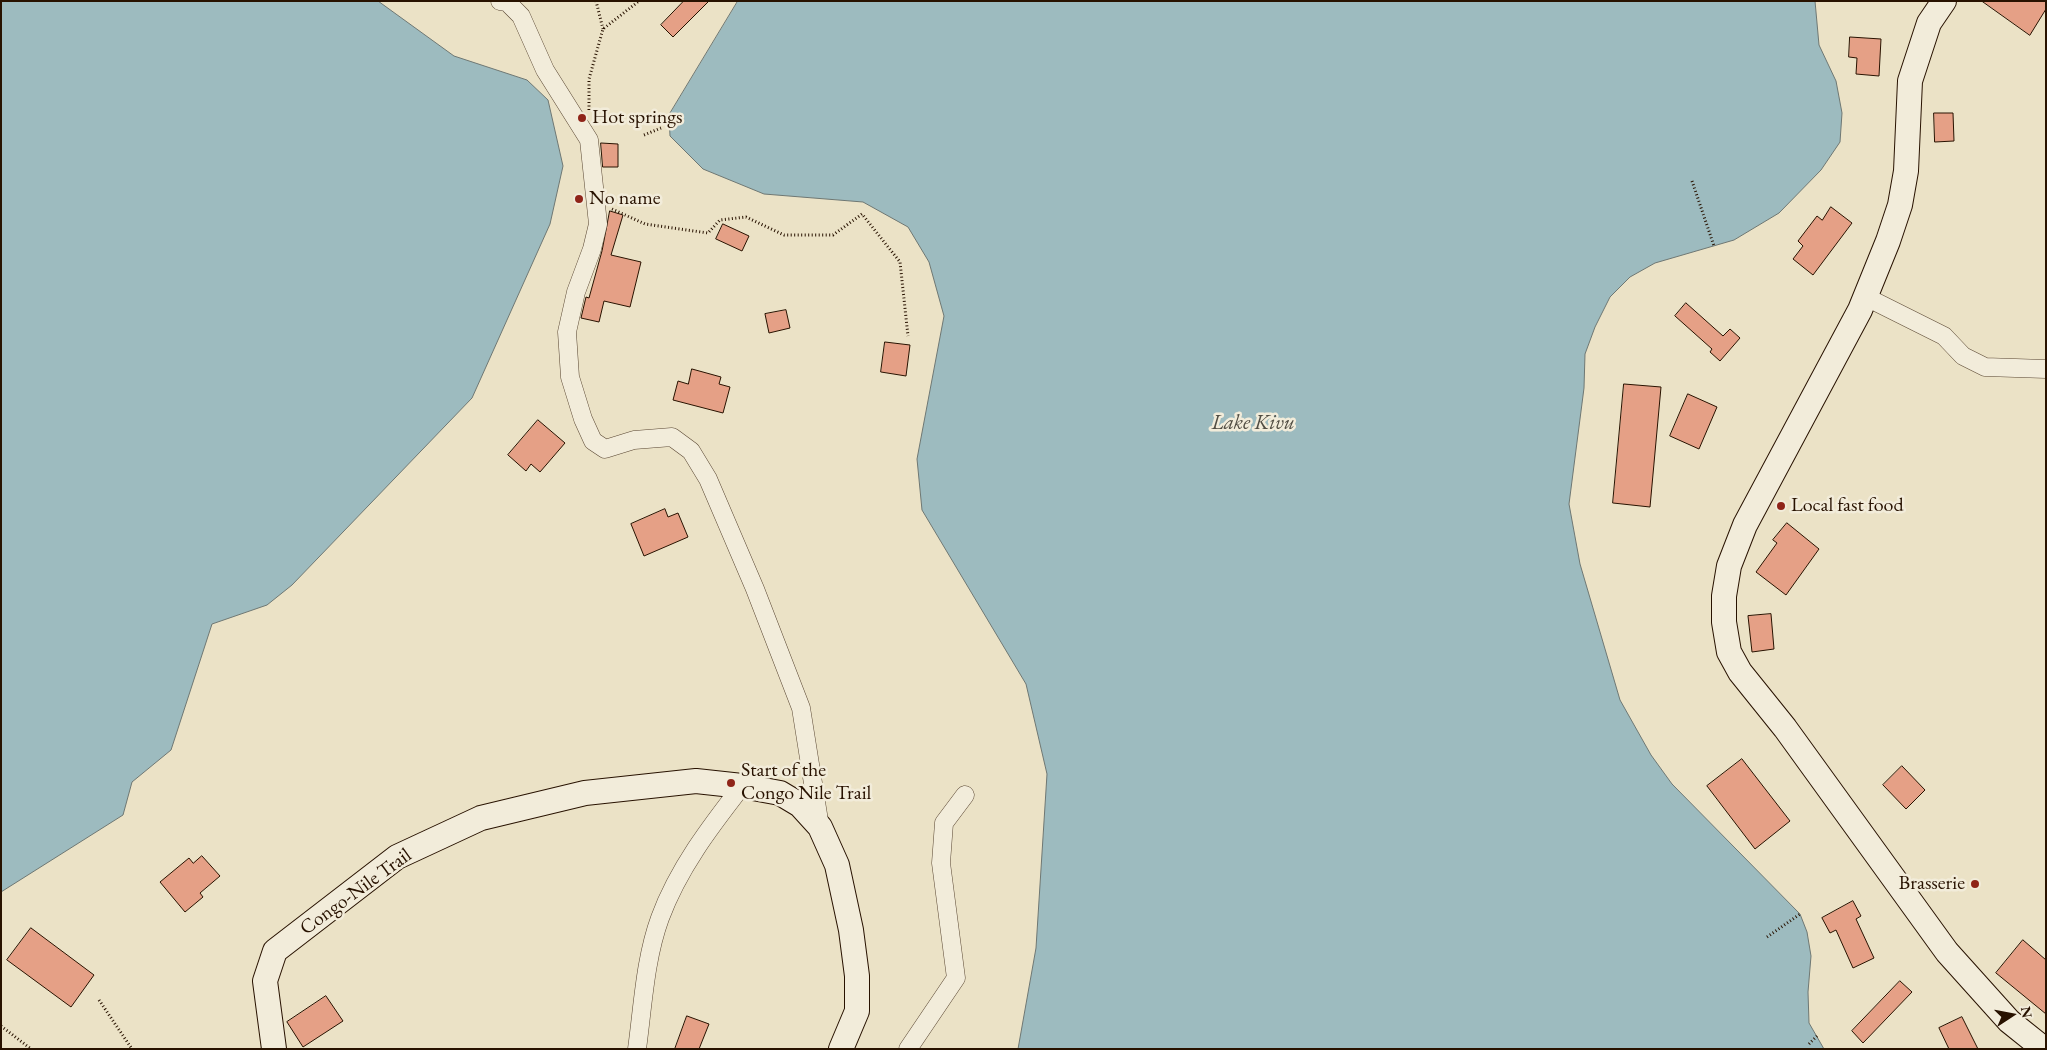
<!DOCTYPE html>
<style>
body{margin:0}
#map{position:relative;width:2047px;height:1050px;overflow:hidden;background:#ebe2c6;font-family:"EB Garamond",serif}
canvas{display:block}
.frame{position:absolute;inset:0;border:2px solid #281200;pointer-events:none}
.north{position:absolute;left:1987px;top:990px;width:50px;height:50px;-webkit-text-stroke:4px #f2ecda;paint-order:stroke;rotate:79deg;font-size:14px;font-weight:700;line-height:20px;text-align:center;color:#281200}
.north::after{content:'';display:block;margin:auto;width:18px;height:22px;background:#281200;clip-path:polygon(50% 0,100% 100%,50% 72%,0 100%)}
</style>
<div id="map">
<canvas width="2047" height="1050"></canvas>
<div class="frame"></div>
<div class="north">N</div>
</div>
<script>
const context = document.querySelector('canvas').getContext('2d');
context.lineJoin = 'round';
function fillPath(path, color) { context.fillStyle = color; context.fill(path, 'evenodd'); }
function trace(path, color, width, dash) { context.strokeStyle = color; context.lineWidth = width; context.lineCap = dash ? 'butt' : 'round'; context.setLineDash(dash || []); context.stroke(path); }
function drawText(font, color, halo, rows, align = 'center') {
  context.font = font + ' "EB Garamond",serif'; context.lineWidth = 5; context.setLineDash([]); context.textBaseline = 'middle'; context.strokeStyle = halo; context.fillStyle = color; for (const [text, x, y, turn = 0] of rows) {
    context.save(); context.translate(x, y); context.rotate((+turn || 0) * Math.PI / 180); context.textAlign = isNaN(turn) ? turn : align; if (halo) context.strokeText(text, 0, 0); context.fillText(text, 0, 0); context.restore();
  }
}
const water = new Path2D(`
 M1 1H378L454 56 527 80 548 100 563 166 550 224 472 398 292 585 267 605 212 624 171 750 132 782 123 815 1 892Z
 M738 1H1815L1819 45 1836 81 1842 113 1840 142 1821 170 1779 213 1734 240 1655 263 1630 277 1610 297 1595 327 1585 354 1584 388 1569 504 1580 564 1620 700 1651 755 1672 784 1800 914 1807 932 1811 956 1808 992 1809 1023 1824 1049H1018L1036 948 1047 774 1026 684 922 510 917 459 944 316 929 262 908 227 863 202 764 194 703 169 670 136 669 115Z`);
fillPath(water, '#9dbbbf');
trace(water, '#6e7773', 1);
const building = new Path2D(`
 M684 1H709L673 37 661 25Z
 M1982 1H2046V9L2030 35Z
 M1850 37 1881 39 1879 76 1856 74 1857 58 1849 57Z
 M1934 113H1953L1954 141 1935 142Z
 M601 143 618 144V167H603Z
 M1831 207 1852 223 1813 275 1793 259 1803 246 1798 241 1817 216 1822 220Z
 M610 211 623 215 611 255 641 262 630 307 604 301 599 322 581 318 586 297 589 298 602 251Z
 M723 224 749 236 742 251 716 239Z
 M1686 303 1723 336 1730 329 1740 338 1720 361 1710 352 1712 349 1675 316Z
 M786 310 790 328 769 333 765 314Z
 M885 342 910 345 906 376 881 372Z
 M692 369 721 377 719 384 730 387 723 413 673 400 678 381 688 384Z
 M1624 384 1661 387 1650 507 1613 503Z
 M1688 394 1717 407 1699 449 1670 436Z
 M538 420 565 443 540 472 531 464 526 471 508 455Z
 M665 509 668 517 678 513 688 537 644 556 631 524Z
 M1787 523 1819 549 1786 595 1756 572 1777 543 1773 540Z
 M1771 614 1774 649 1752 652 1748 616Z
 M1742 759 1790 821 1755 849 1707 786Z
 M1902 766 1925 790 1906 809 1883 785Z
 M202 856 220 876 200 893 203 897 185 912 160 882 189 858 193 863Z
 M1853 901 1861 916 1856 919 1874 958 1853 968 1836 930 1830 933 1822 918Z
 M31 928 94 975 71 1007 7 960Z
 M2023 940 2046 960V1014L1996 973Z
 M1900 981 1912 992 1863 1043 1852 1031Z
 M326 996 343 1021 303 1047 287 1022Z
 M687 1016 709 1024 699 1049H675Z
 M1962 1017 1978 1049H1949L1939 1028Z`);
fillPath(building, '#e5a086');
trace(building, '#281200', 1);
const street = new Path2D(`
 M500 1 507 2 521 16 545 70 589 140 598 224 592 249 576 292 567 332 570 377 583 419 593 441 605 449 634 440 672 437 691 451 708 479 755 589 801 708 820 827
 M1866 297 1944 336 1963 356 1985 367 2046 369
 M637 1049C643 1005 645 959 660 918 678 869 710 827 742 786
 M908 1049 956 978 941 863 944 823 965 795`);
const secondary = new Path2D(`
 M1944 1 1929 23 1910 81 1906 171 1900 205 1888 241 1860 310 1745 525 1729 566 1724 596V622L1729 652 1740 672 1785 728 1947 952 2009 1021 2044 1049
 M274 1049 265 981 275 951 397 857 481 818 585 793 696 781 742 786 780 793 800 805 820 827 837 865 851 930 857 976V1011L841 1049`);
trace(street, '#594632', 19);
trace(secondary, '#281200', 26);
trace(new Path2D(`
 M596 1 603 29
 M589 110V79L603 29 639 1
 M644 135 661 128
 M1692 181 1714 246
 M612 209 645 224 708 233 720 220 746 217 784 235H833L862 214 900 262 908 336
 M1767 937 1800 914
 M99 1000 132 1049
 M1 1026 31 1049
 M1809 1044 1817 1036`), '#281200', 3, [1, 2.5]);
trace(street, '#f2ecda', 18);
trace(secondary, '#f2ecda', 24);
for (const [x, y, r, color] of [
 [582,118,5,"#8f2418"],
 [579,199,5,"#8f2418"],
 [1781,506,5,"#8f2418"],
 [731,783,5,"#8f2418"],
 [1975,884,5,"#8f2418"]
]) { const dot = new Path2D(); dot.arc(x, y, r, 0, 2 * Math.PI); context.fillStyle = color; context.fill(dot); trace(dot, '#f2ecda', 2); }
drawText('20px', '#281200', '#f2ecda', [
 ["Hot springs",592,118],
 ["No name",589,199],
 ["Local fast food",1791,506],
 ["Start of the",741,771],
 ["Congo Nile Trail",741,794],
 ["Brasserie",1965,884,"right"]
], 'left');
drawText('20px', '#281200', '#f2ecda', [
 ["Congo-Nile Trail",356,892,-36]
]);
drawText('italic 21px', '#514d43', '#f2ecda', [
 ["Lake Kivu",1253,423]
]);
</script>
